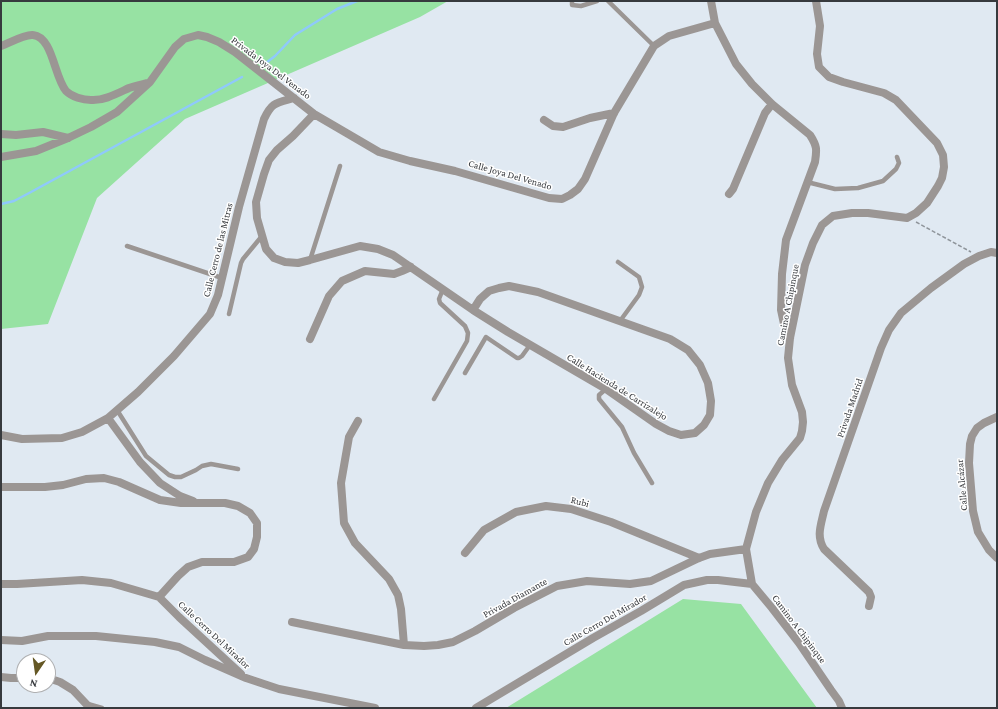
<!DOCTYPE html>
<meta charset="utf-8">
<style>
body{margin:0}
#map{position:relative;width:998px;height:709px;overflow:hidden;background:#e0e9f2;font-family:"Crimson Pro",serif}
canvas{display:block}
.frame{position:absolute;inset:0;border:2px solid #373a3e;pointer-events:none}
.north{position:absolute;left:16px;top:653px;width:40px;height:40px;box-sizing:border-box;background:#fff;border:1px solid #afb0b2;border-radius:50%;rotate:193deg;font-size:11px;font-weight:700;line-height:16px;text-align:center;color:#373a3e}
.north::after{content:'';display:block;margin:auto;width:14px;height:18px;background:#655825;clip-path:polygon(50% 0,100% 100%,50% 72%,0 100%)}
</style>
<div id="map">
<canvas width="998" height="709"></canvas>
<div class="frame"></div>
<div class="north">N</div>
</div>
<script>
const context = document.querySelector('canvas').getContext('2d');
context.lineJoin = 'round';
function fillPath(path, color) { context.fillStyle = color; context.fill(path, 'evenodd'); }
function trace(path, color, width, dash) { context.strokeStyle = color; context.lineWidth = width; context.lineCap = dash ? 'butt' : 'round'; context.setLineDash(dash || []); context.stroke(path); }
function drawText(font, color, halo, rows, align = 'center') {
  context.font = font + ' "Crimson Pro",serif'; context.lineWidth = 3; context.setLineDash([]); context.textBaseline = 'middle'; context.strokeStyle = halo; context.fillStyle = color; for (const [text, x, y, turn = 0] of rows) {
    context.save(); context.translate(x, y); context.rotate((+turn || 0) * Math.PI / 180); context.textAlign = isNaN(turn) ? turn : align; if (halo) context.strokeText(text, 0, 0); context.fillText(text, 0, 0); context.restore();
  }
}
fillPath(new Path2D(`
 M1 1H448L420 17 185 119 97 198 48 324 1 329Z
 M683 599 741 604 817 708H506Z`), '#97e2a3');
trace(new Path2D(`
 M262 66 275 56 295 35 337 9 357 1
 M1 204 14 201 31 192 242 77`), '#8fc9fb', 2.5);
trace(new Path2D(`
 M916 222 971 252`), '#8f959b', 1.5, [4, 2]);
trace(new Path2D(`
 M572 1V5L581 6 597 1
 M608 1 654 46
 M807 182 835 189 858 188 883 181 896 169 899 163 897 157
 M127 246 222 278
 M310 260 340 166
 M618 262 639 277 642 287 639 295 620 321
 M229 314 241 263 243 259 262 236
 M465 373 486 337 517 358H519L522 356 530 345
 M606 389 599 395V399L622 427 634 453 652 483
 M434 399 467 341 468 333 465 326 440 303 439 299 443 289
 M117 410 146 456 169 475 175 477H181L196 470 202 466 211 464 238 469
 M88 704 102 708`), '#9b9694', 4.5);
trace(new Path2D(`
 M711 1 715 23 736 64 752 84 772 104 810 135C817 146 817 149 815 162L786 240 782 274 781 310 784 324 790 338
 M816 1 820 26 817 54 819 67 829 77 843 82 884 93 896 100 937 143 943 155 944 167 942 178 938 186 927 203 916 213 907 218 868 213H852L833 216 822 225 813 243 805 265 790 338 788 358 792 385 802 412 803 422 802 431 800 438 782 460 768 483 756 512 746 549 752 584 772 608 799 643 831 690 839 701 842 708
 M1 46C9 43 25 34 33 35 53 37 54 77 66 91 72 97 83 100 91 100 104 101 118 93 129 88 135 86 141 85 147 83
 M314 114 293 136 277 150 269 160 264 174 256 202 257 218 266 249 274 258 285 262 298 263 310 260 360 246 378 249 393 255 473 310 508 332 606 389 656 424 669 431 681 435 695 433 704 425 710 415 711 401 708 383 700 365 688 350 670 339 538 292 509 286 499 288 489 291 480 299 473 310
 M544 120 553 126 563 127 590 118 614 113
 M1 134 16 135 43 132 68 138
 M1 157 36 151 68 138 91 127 117 112 150 82 175 47 184 39 198 35 207 37 219 42 235 52 314 114 379 152 410 161 455 171 549 198 562 199 570 195 578 189 585 179 614 113 654 46 669 36 715 23
 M729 194 733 189 765 113 772 104
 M310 339 329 296 342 281 365 271 394 274 402 271 411 267
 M997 417 984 423 977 428 972 436 970 444 969 463 973 511 978 532 989 550 997 558
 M108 418 140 462 160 483 180 496 193 501
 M358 421 349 437 341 483 344 523 355 543 389 579 398 595 401 609 404 645
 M1 435 22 439 62 438 82 432 108 418 138 392 174 356 210 314 218 295 239 207 264 119C272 102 276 103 294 98
 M1 487H45L63 485 86 479 104 478 119 482 160 500 181 503H225L238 506 250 513 257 523V537L254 549 248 557 234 562H202L188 567 178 576 159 597
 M465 553 484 530 516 512 546 506 571 509 611 522 699 558
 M1 584H17L82 580 111 583 159 597 179 617 241 674
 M869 606 871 597 869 592 824 549C816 536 821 525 824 511L881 348 889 330 901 313 931 288 964 264 979 256 991 252 997 253
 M292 622 404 645 424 646 438 645 453 642 475 631 514 608 557 586 587 581 630 584 651 581 699 558 710 554 746 549
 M1 640 22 641 48 636H96L155 642 179 647 205 660 246 678 279 689 375 708
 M1 677 11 678H24
 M48 678 60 682 73 690 90 708
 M476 708 593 638 641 611 684 585 707 580H718L752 584`), '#9b9694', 8);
drawText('10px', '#373a3e', '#fff', [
 ["Privada Joya Del Venado",271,68,37],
 ["Calle Joya Del Venado",510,175,16],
 ["Calle Cerro de las Mitras",218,250,-76],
 ["Camino A Chipinque",788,305,-79],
 ["Calle Hacienda de Carrizalejo",617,387,32],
 ["Privada Madrid",850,408,-71],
 ["Calle Alcázar",962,485,-95],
 ["Rubi",580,502,15],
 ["Privada Diamante",515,598,-29],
 ["Calle Cerro Del Mirador",605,620,-30],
 ["Camino A Chipinque",799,629,53],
 ["Calle Cerro Del Mirador",214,635,43]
]);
</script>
